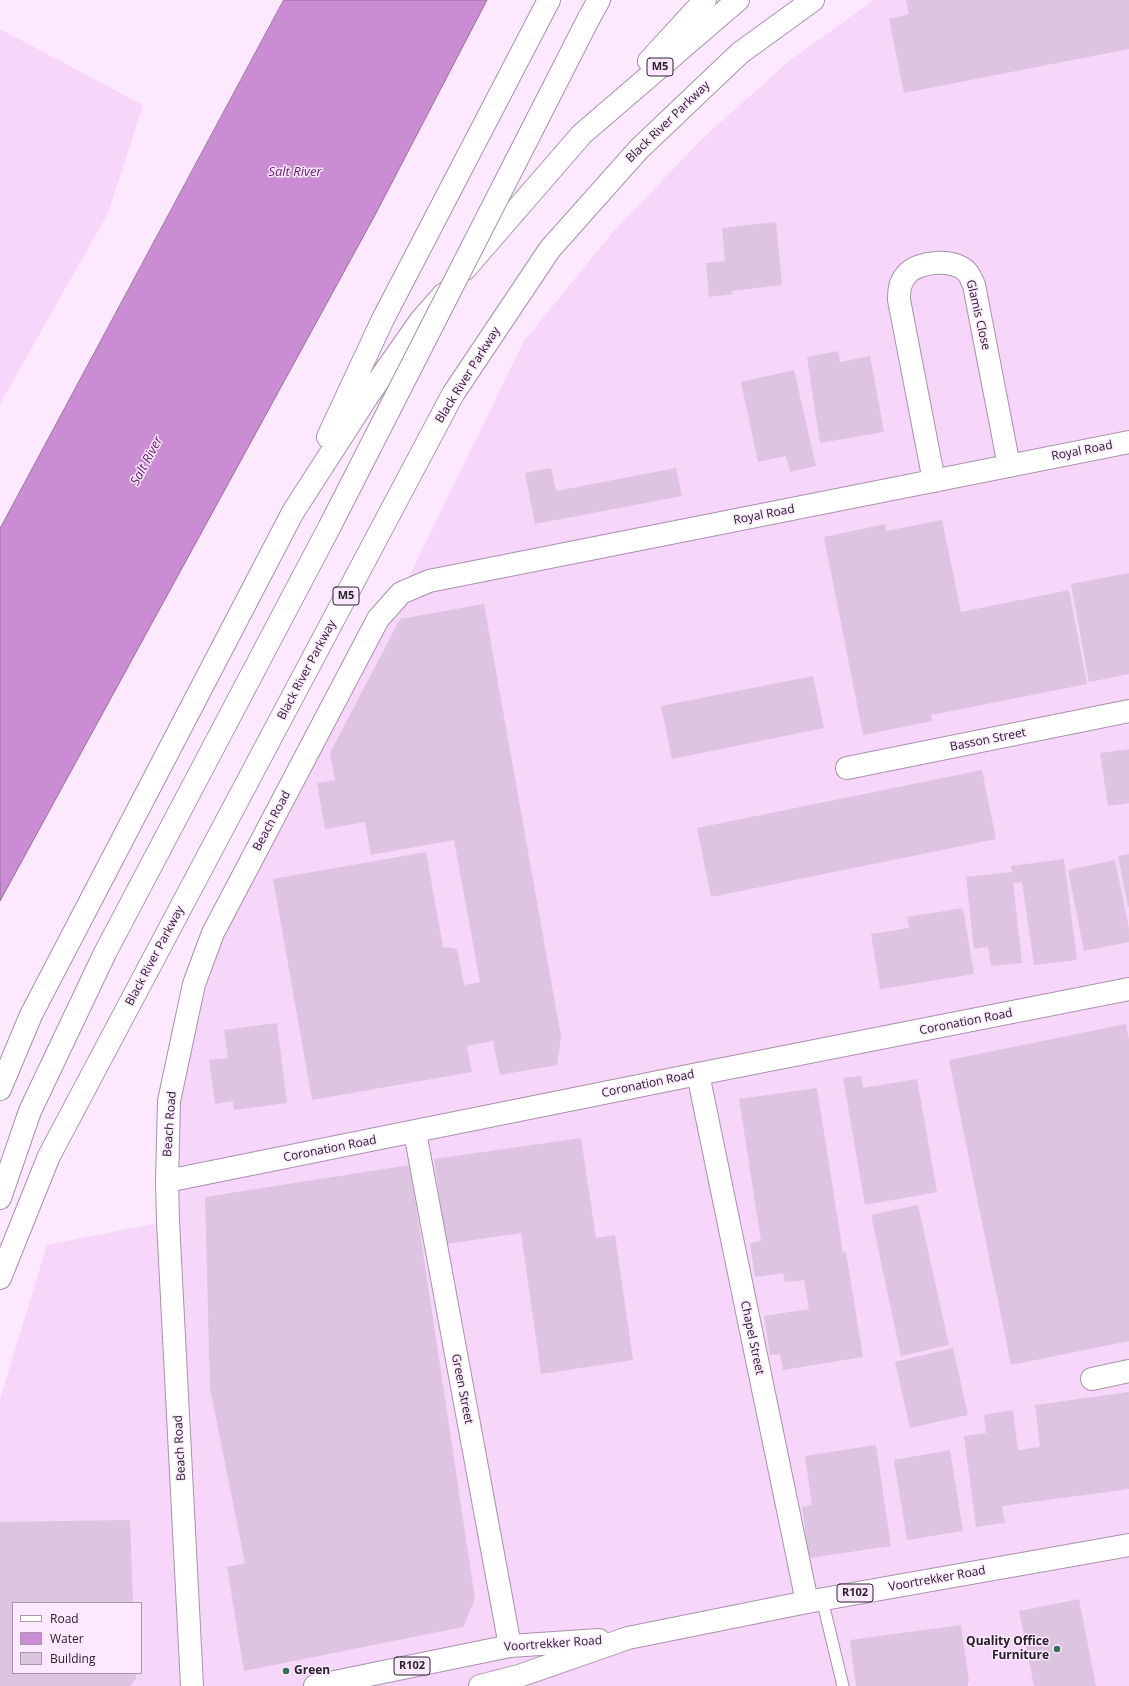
<!DOCTYPE html>
<style>
body{margin:0}
#map{position:relative;width:1129px;height:1686px;overflow:hidden;background:#fce8ff;font-family:"Open Sans",sans-serif}
canvas{display:block}
.legend{position:absolute;left:12px;top:1602px;width:130px;height:72px;box-sizing:border-box;background:#fce8ff;border:1px solid #a898aa;margin:0;padding:5px 7px;list-style:none;font-size:12px;color:#29202a}
.legend li{display:flex;align-items:center;gap:8px;height:20px}
.legend b{width:20px;border:1px solid #a898aa}
</style>
<div id="map">
<canvas width="1129" height="1686"></canvas>
<ul class="legend">
<li><b style="height:5px;background:#fff"></b>Road</li>
<li><b style="height:11px;background:#ca8cd2"></b>Water</li>
<li><b style="height:11px;background:#ddc4e0"></b>Building</li>
</ul>
</div>
<script>
const context = document.querySelector('canvas').getContext('2d');
context.lineJoin = 'round';
function fillPath(path, color) { context.fillStyle = color; context.fill(path, 'evenodd'); }
function trace(path, color, width, dash) { context.strokeStyle = color; context.lineWidth = width; context.lineCap = dash ? 'butt' : 'round'; context.setLineDash(dash || []); context.stroke(path); }
function drawText(font, color, halo, rows, align = 'center') {
  context.font = font + ' "Open Sans",sans-serif'; context.lineWidth = 3; context.setLineDash([]); context.textBaseline = 'middle'; context.strokeStyle = halo; context.fillStyle = color; for (const [text, x, y, turn = 0] of rows) {
    context.save(); context.translate(x, y); context.rotate((+turn || 0) * Math.PI / 180); context.textAlign = isNaN(turn) ? turn : align; if (halo) context.strokeText(text, 0, 0); context.fillText(text, 0, 0); context.restore();
  }
}
fillPath(new Path2D(`
 M874 0H1129V1686H0V1399L47 1245 168 1221 167 1181 194 984 401 593 524 341 613 232 703 138 789 61ZM13 1603H141V1673H13Z
 M0 29 143 105 108 213 0 404Z`), '#f6d7fa');
const water = new Path2D(`
 M284 0H487L375 215 0 901V529Z`);
fillPath(water, '#ca8cd2');
trace(water, '#9a6ca0', 1);
fillPath(new Path2D(`
 M906 0H1129V49L904 93 889 19 909 14Z
 M776 222 782 285 732 291 733 294 709 297 706 263 725 261 722 228Z
 M838 351 840 362 870 356 884 432 820 443 807 357Z
 M794 370 816 466 790 472 786 456 758 462 741 382Z
 M551 468 556 491 676 468 682 496 535 524 525 473Z
 M942 520 961 612 1069 590 1087 684 931 715 932 721 863 735 824 537 885 524 886 531Z
 M1129 573V674L1089 682 1071 584Z
 M484 604 561 1037 557 1065 500 1075 493 1041 467 1046 472 1072 312 1100 273 879 426 852 443 947 457 949 464 985 480 982 454 840 371 855 365 822 325 829 317 783 335 780 330 753 400 619Z
 M813 676 824 728 672 759 661 706Z
 M1129 749V803L1108 806 1100 753Z
 M982 770 996 839 711 897 697 828Z
 M1129 854V906L1128 907 1118 856Z
 M1064 859 1077 960 1034 965 1022 882 1013 883 1022 963 991 966 988 947 974 949 966 877 1012 872 1011 866Z
 M1115 860 1129 929V942L1084 951 1068 870Z
 M963 908 974 974 880 989 871 934 909 928 907 917Z
 M277 1023 287 1103 234 1110 233 1101 215 1104 209 1060 228 1058 224 1030Z
 M1126 1024 1129 1040V1341L1011 1365 949 1060Z
 M861 1076 863 1088 917 1079 937 1192 865 1205 843 1078Z
 M817 1088 843 1253 846 1252 863 1357 783 1370 780 1354 770 1355 764 1316 809 1309 804 1280 785 1282 783 1273 755 1277 750 1243 761 1241 739 1099Z
 M581 1138 596 1238 615 1235 633 1360 541 1374 521 1233 446 1244 434 1159Z
 M410 1165 475 1599 463 1627 244 1671 227 1567 245 1563 210 1388 205 1197Z
 M918 1205 949 1345 901 1356 871 1215Z
 M953 1348 968 1415 910 1428 895 1362Z
 M1129 1392V1489L1002 1506 1005 1523 976 1527 964 1436 986 1433 984 1415 1013 1410 1018 1450 1040 1447 1035 1405Z
 M876 1445 891 1546 809 1558 802 1507 812 1505 805 1456Z
 M950 1450 963 1531 907 1540 894 1460Z
 M130 1520 133 1603H13V1673H136V1678L130 1686H0V1522Z
 M1079 1599 1096 1686H1034L1019 1611Z
 M961 1625 969 1681 968 1682V1686H856L850 1640Z`), '#ddc4e0');
const lane = new Path2D(`
 M822 1599 843 1686`);
const street = new Path2D(`
 M934 481 899 300C899 289 900 282 907 274 918 261 955 258 967 272 970 275 972 281 974 285L1009 466
 M847 768 1129 711
 M698 1074 807 1602
 M415 1132 510 1646
 M167 1181 698 1074 1129 989
 M1092 1379 1129 1371
 M192 1686 168 1221 167 1181 169 1101 194 984 213 933 378 619 401 593 429 581 1129 442`);
const primary = new Path2D(`
 M315 1686 510 1646 599 1640
 M480 1686 519 1676 628 1638 807 1602 1129 1545`);
const highway = new Path2D(`
 M589 18 599 0
 M649 61 705 0
 M465 269 582 134 738 0
 M328 437 383 319 549 0
 M0 1089 31 1015 293 512 367 397 421 320 444 294
 M0 1198 30 1111 105 953 330 526
 M0 1278 49 1156 453 394 550 249 639 149 740 53 813 0`);
trace(lane, '#a991ac', 13);
trace(street, '#a991ac', 24);
trace(primary, '#a991ac', 24);
trace(highway, '#a991ac', 24);
trace(lane, '#fff', 11);
trace(street, '#fff', 22);
trace(primary, '#fff', 22);
trace(highway, '#fff', 22);
const highwayBridge = new Path2D(`
 M330 526 589 18`);
trace(highwayBridge, '#a991ac', 24, []);
trace(highwayBridge, '#fff', 22);
for (const [x, y, r, color] of [
 [1057,1649,4,"#336e57"],
 [286,1671,4,"#336e57"]
]) { const dot = new Path2D(); dot.arc(x, y, r, 0, 2 * Math.PI); context.fillStyle = color; context.fill(dot); trace(dot, '#fce8ff', 1.5); }
for (const [x, y, w] of [
 [660,67,26],
 [346,596,26],
 [855,1593,36],
 [412,1666,36]
]) { const box = new Path2D(); box.roundRect(x - w / 2, y - 9, w, 18, 3); context.fillStyle = '#fce8ff'; context.fill(box); trace(box, '#29202a', 1); }
drawText('bold 11px', '#29202a', null, [
 ["M5",660,67],
 ["M5",346,596],
 ["R102",855,1593],
 ["R102",412,1666]
]);
drawText('12px', '#29202a', '#fce8ff', [
 ["Black River Parkway",668,122,-44],
 ["Glamis Close",978,315,77],
 ["Black River Parkway",468,375,-58],
 ["Royal Road",1082,451,-11],
 ["Royal Road",764,515,-11],
 ["Black River Parkway",307,670,-62],
 ["Basson Street",988,740,-11],
 ["Beach Road",272,821,-62],
 ["Black River Parkway",155,956,-62],
 ["Coronation Road",966,1022,-11],
 ["Coronation Road",648,1084,-12],
 ["Beach Road",170,1124,-86],
 ["Coronation Road",330,1149,-11],
 ["Chapel Street",752,1338,78],
 ["Green Street",462,1389,79],
 ["Beach Road",180,1448,-93],
 ["Voortrekker Road",937,1579,-10],
 ["Voortrekker Road",553,1644,-4]
]);
drawText('bold 12px', '#29202a', '#fce8ff', [
 ["Quality Office",1049,1642],
 ["Furniture",1049,1656],
 ["Green",294,1671,"left"]
], 'right');
drawText('italic 13px', '#651a6f', '#fce8ff', [
 ["Salt River",295,172],
 ["Salt River",147,461,-62]
]);
</script>
